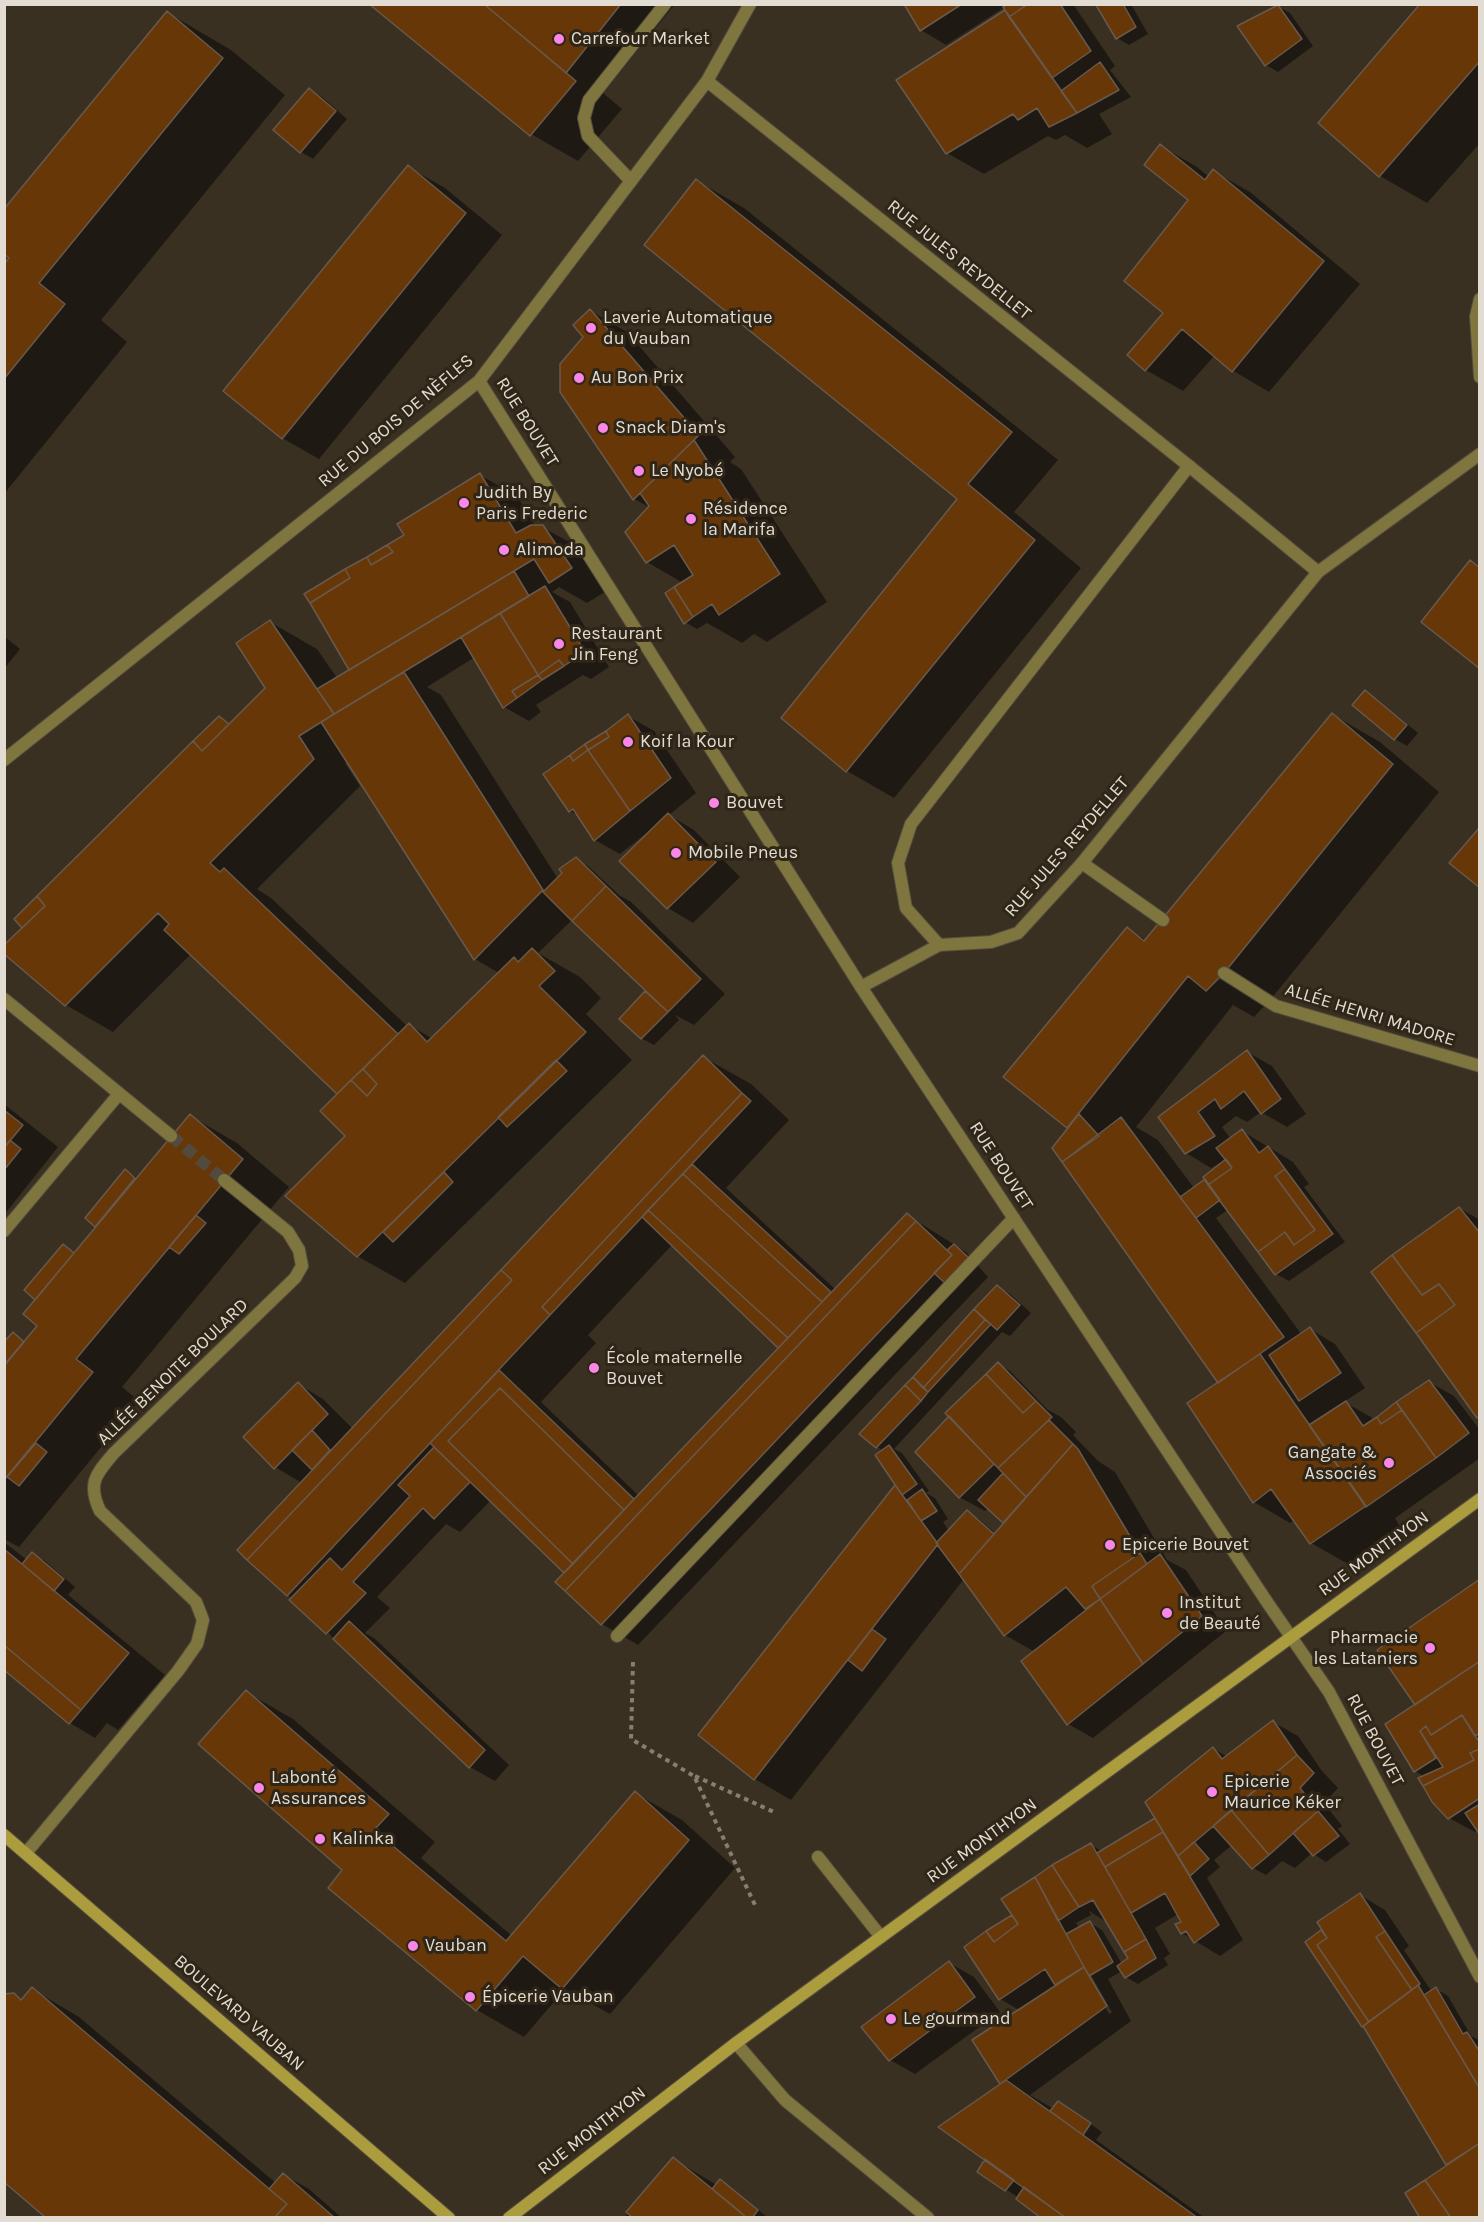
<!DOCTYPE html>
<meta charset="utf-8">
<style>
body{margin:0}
#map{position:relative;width:1484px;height:2222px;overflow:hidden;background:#393022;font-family:Karla,sans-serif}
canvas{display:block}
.frame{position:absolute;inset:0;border:6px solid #e2dcd3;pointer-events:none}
</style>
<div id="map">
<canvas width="1484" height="2222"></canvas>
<div class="frame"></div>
</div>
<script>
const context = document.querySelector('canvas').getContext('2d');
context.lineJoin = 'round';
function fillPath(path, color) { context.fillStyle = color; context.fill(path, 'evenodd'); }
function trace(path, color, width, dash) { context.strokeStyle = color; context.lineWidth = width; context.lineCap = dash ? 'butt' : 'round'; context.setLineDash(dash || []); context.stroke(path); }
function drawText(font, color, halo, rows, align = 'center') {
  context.font = font + ' Karla,sans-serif'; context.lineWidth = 6; context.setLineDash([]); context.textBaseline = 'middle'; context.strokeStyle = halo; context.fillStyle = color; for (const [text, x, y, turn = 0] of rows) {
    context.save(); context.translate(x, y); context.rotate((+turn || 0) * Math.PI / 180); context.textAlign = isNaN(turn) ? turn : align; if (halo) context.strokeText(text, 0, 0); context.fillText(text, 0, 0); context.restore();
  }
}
fillPath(new Path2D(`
 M371 4H675L603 93 622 109 578 161 531 134Z
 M906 4H1071L1075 7 1115 66 1110 70 1131 97 1099 114 1112 134 1087 148 1065 135 1056 140 1048 136 984 174 947 153 1007 11 1005 7 946 45 921 30Z
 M1131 4 1148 34 1129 45 1117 38 1098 5Z
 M1480 4V143L1427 203 1380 176 1320 123Z
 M1277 6 1290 13 1313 46 1278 72 1266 65Z
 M168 13 231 50 285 95 101 320 127 342 4 494V266Z
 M310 90 322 97 347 119 313 159 301 152 275 130Z
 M1161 146 1197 167 1209 177 1213 171 1250 192 1360 284 1269 392 1232 370 1215 355 1183 391 1146 370 1165 313 1190 200Z
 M408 167 445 188 502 235 319 459 282 438Z
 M697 181 744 208 1058 460 1014 512 1081 568 894 798 847 771 783 718 959 499Z
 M591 311 627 332 735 457 730 462 741 469 827 602 767 642 754 634 742 643 707 623 697 629 685 622 683 583 647 562 649 507 634 499 584 337Z
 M480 475 517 496 535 526 542 527 580 548 608 590 587 603 559 587 552 592 570 602 609 667 591 679 583 675 536 705 541 712 529 721 504 707 475 657 427 687 441 695 558 879 576 859 588 866 619 895 631 902 725 994 694 1025 675 1015 679 1020 654 1045 641 1038 645 993 652 996 573 919 538 953 580 977 601 998 586 1014 632 1060 405 1283 357 1256 347 1136 339 1094 191 954 113 1032 66 1005 219 718 231 724 267 688 270 622 317 649 337 678 351 670 406 536ZM348 761 475 959 499 973 433 1039 409 1025 408 1027 271 898 257 889 360 786 345 763Z
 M4 636 20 649 4 669Z
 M1365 692 1377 699 1418 733 1407 746 1395 739Z
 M1333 715 1380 742 1439 792 1271 999 1254 1017 1233 1005 1136 1127 1158 1140 1194 1188 1224 1162 1223 1161 1211 1168 1186 1153 1160 1117 1247 1052 1272 1066 1306 1114 1287 1127 1261 1112 1247 1122 1236 1116 1222 1127 1231 1139 1242 1131 1293 1162 1309 1184 1304 1187 1345 1242 1289 1281 1276 1274 1229 1209 1216 1218 1302 1335 1310 1329 1335 1344 1365 1388 1344 1402 1371 1417 1373 1421 1429 1382 1454 1396 1480 1430V1458L1395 1518 1401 1528 1348 1564 1311 1543 1295 1520 1290 1523 1254 1502 1220 1383 1067 1127 1127 929 1146 940Z
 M628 716 654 731 696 793 669 815 694 830 740 877 693 923 668 908 649 831 620 854 595 840 580 817 570 811Z
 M703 1057 751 1084 789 1120 726 1188 836 1290 907 1215 966 1252 988 1277 638 1645 602 1624 566 1573 491 1500 460 1532 446 1524 377 1597 390 1608 365 1633 374 1638 509 1765 495 1781 470 1767 288 1595 302 1483 275 1467 298 1384 323 1399 353 1429ZM673 1244 781 1348 639 1496 541 1402 596 1343 588 1335Z
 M4 1104 58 1147 4 1215Z
 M190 1116 237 1143 289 1187 122 1387 139 1401 19 1547 4 1539V1368L7 1365 4 1364V1345L13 1334 26 1342 40 1326 37 1299 63 1246 76 1253 98 1227 96 1226 126 1171 138 1178Z
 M1459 1208 1480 1220V1417H1479Z
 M997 1287 1010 1294 1031 1313 1010 1336 1002 1332 894 1449 902 1453 929 1491 926 1493 935 1498 948 1519 943 1522 949 1531 967 1512 979 1519 996 1534 1006 1523 989 1507 985 1511 959 1497 998 1364 1010 1371 1048 1410 1061 1417 1076 1432 1073 1435 1098 1461 1115 1472 1167 1560 1186 1570 1226 1631 1093 1738 1068 1724 1023 1661 1035 1652 1005 1635 964 1579 791 1800 755 1779 895 1487 901 1490 883 1451 861 1434Z
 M4 1542 27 1560 33 1554 45 1561 75 1587 68 1595 165 1675 118 1730 107 1723 95 1738 70 1723 4 1668Z
 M1480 1582V1833L1478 1830 1475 1832 1449 1818 1425 1777 1415 1771 1417 1705Z
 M246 1692 293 1719 435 1842 421 1858 512 1936 635 1793 682 1820 735 1868 610 2014 565 1989 524 2037 477 2010 330 1888 344 1870Z
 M1273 1722 1298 1736 1322 1771 1338 1788 1324 1803 1342 1826 1338 1829 1350 1844 1326 1862 1312 1853 1295 1868 1282 1861 1266 1875 1253 1868 1232 1845 1214 1860 1220 1867 1207 1878 1243 1940 1220 1956 1182 1933 1183 1923 1178 1914 1155 1928 1170 1954 1164 1958 1168 1965 1138 1984 1126 1977 1122 1971 1108 1979 1131 2021 1030 2095 1054 2109 1071 2110 1102 2132 1096 2140 1205 2218H1044L1019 2198 979 2171 987 2159 1002 2085 975 2040 1019 2010 1000 1999 1014 1916 1091 1845 1103 1852 1157 1818 1214 1749 1228 1757ZM1089 1911 1105 1921 1130 1958 1122 1964 1102 1930 1090 1923 1079 1928 1076 1923 1091 1915ZM1088 1975H1091L1112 2012 1109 2014Z
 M1360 1895 1385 1910 1409 1946 1404 1950 1432 1992 1436 1989 1448 1996 1471 2036 1479 2040 1480 2218 1365 2026 1322 1932 1327 1935Z
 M949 1963 974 1977 1000 2012 915 2074 890 2060Z
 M32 1989 79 2017 276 2183 284 2175 309 2189 342 2218H48L14 1995 23 2000Z
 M673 2159 717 2185 720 2181 732 2188 768 2218H624Z`), '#0007');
const building = new Path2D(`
 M369 4H484L576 81 530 136Z
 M484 4H621L566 73Z
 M904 4H962L920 31Z
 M1008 4H1028L1009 17 1003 7Z
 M1028 4H1060L1091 51 1052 78 1009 17Z
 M1123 4 1136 27 1116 39 1096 5Z
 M1420 4H1480V61L1379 177 1318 123Z
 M1278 5 1302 39 1265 66 1237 26Z
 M1005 10 1077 113 1049 127 1037 108 1018 120 1013 114 946 154 896 80Z
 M167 11 223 58 39 283 65 304 4 379V264L9 258 4 254V209Z
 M1100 62 1119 90 1077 113 1061 91Z
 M309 88 336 111 300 153 273 130Z
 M1160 144 1205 180 1213 169 1324 261 1232 372 1182 329 1145 371 1127 355 1163 313 1124 281 1188 200 1144 165Z
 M408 165 466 213 282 439 223 391Z
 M696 179 1012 432 968 484 1035 540 846 772 781 718 957 499 644 245Z
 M590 309 699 435 633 500 560 392V364L583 337 573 325Z
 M694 440 780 574 719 615 712 604 693 617 674 587 693 575 674 545 646 563 625 532 649 506 640 493Z
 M480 473 516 533 531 525H543L572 568 549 583 534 559 349 670 310 603 350 578 345 569 367 557 371 565 393 552 387 545 404 535 397 524Z
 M387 545 393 552 371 565 367 557Z
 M1470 560 1480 568V669L1421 622Z
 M345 569 350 578 310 603 304 594Z
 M514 571 529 596 334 714 317 689Z
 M545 586 585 652 564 666 559 660 538 675 500 613Z
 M674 587 693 617 684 624 665 593Z
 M500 613 538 675 512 691 517 698 503 708 461 637Z
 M270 620 334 714 299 736 314 759 210 863 220 872 224 868 398 1034 337 1094 164 930 169 924 158 913 65 1006 4 954V945L45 906 37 896 193 741 202 751 265 688 236 643Z
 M559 660 564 666 542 680 538 675Z
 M404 672 543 890 474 960 321 722Z
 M538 675 542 680 517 698 512 691Z
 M1365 690 1407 725 1394 740 1352 705Z
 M1332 713 1393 764 1224 973 1206 991 1188 976 1067 1128 1003 1077 1127 927 1144 941Z
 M628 714 671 778 630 811 588 750 609 737 606 731Z
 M219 716 229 724 202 751 193 741Z
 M606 731 609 737 588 750 585 744Z
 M585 744 588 750 573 761 570 755Z
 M588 750 630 811 594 841 573 809 569 812 543 774 570 755 573 761Z
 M668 813 716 862 667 909 619 861Z
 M1480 827V888L1449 863Z
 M576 857 606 886 572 921 543 892 562 873 559 869Z
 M606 886 701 979 668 1012 572 921Z
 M37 896 45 906 22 928 14 919Z
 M532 948 555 971 539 986 586 1032 357 1257 285 1196 345 1136 320 1111 351 1080 367 1096 377 1084 363 1069 409 1023 427 1042 514 957 518 962Z
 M645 991 668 1012 641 1039 619 1019Z
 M1247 1050 1281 1099 1261 1114 1244 1091 1221 1109 1215 1099 1198 1112 1215 1136 1185 1154 1158 1117Z
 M703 1055 742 1093 542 1307 550 1315 287 1596 247 1560 512 1280 501 1270Z
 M556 1060 567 1071 507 1127 498 1117Z
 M363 1069 377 1084 367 1096 351 1080Z
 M742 1093 751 1101 550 1315 542 1307Z
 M4 1110 23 1125 4 1148Z
 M190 1114 243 1159 76 1359 93 1372 4 1480V1365L37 1326 23 1314Z
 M1079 1114 1099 1136 1062 1162 1052 1148Z
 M1121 1117 1284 1337 1218 1383 1062 1162Z
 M1242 1129 1259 1153 1268 1146 1285 1169 1275 1176 1315 1230 1294 1245 1285 1232 1258 1252 1208 1185 1232 1168 1216 1148Z
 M10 1140 21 1149 4 1170V1148Z
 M1226 1159 1232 1168 1208 1185 1203 1177Z
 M692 1164 831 1292 822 1302 683 1174Z
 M125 1169 135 1178 95 1227 85 1218Z
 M1285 1169 1333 1234 1275 1275 1258 1252 1285 1232 1294 1245 1315 1230 1275 1176Z
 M444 1172 453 1182 393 1242 383 1232Z
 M683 1174 822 1302 788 1338 648 1210Z
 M1205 1179 1220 1200 1196 1218 1180 1197Z
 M1459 1207 1480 1233V1416L1477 1418 1416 1333 1455 1305 1439 1284 1422 1295 1392 1255Z
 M648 1210 788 1338 778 1348 642 1217Z
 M907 1213 916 1221 565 1591 555 1582Z
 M196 1215 206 1223 179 1254 169 1247Z
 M916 1221 952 1255 601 1625 565 1591Z
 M63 1244 74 1253 35 1300 24 1290Z
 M954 1244 969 1258 945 1283 934 1273 952 1255 947 1250Z
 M1392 1255 1422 1295 1439 1284 1455 1305 1416 1333 1371 1272Z
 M501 1270 512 1280 247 1560 237 1550Z
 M997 1285 1020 1305 997 1330 974 1309Z
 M974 1309 985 1320 923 1388 913 1377Z
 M985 1320 991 1324 928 1392 923 1388Z
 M1310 1327 1341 1373 1299 1401 1269 1355Z
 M13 1332 24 1342 5 1365 4 1342Z
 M1260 1354 1366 1506 1310 1544 1271 1489 1253 1503 1187 1403Z
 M998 1362 1036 1401 1023 1413 986 1374Z
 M499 1370 634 1499 624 1510 500 1388 448 1441 573 1564 564 1573 430 1443Z
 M986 1374 1023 1413 1036 1401 1052 1417 998 1468 945 1413Z
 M913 1377 928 1392 921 1401 905 1385Z
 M1429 1380 1469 1433 1436 1458 1396 1402Z
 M298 1382 328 1414 274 1469 243 1437Z
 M905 1385 921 1401 876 1448 859 1434Z
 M500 1388 624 1510 573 1564 448 1441Z
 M1346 1401 1363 1426 1377 1417 1381 1424 1402 1410 1436 1458 1366 1507 1309 1425Z
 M1396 1402 1402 1410 1381 1424 1377 1417Z
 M949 1416 994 1464 959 1498 915 1452Z
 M1049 1420 1073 1444 1026 1497 998 1468Z
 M312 1430 330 1450 312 1470 292 1450Z
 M36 1443 47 1452 19 1486 7 1477Z
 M1073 1444 1078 1449 1140 1553 1092 1586 1100 1599 1085 1609 1066 1587 1004 1636 959 1574Z
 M889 1445 917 1484 902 1495 875 1455Z
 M434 1447 470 1482 434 1519 423 1508 353 1582 366 1593 326 1634 289 1600 330 1558 342 1570 410 1496 398 1485Z
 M1003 1473 1026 1497 1003 1523 978 1500Z
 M895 1485 938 1544 754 1780 698 1735Z
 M922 1489 937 1511 921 1521 907 1500Z
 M967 1510 994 1534 959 1574 936 1543Z
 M4 1549 129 1653 81 1710 4 1645Z
 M32 1552 64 1579 54 1591 22 1564Z
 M1140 1553 1147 1564 1100 1599 1092 1586Z
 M1160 1554 1202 1616 1143 1664 1100 1599Z
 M1480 1579V1661L1415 1705 1377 1650Z
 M1100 1599 1143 1664 1067 1725 1021 1661Z
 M349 1621 485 1750 469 1768 333 1639Z
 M872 1629 886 1639 862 1671 848 1660Z
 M4 1645 81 1710 69 1724 4 1670Z
 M1480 1661V1733L1475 1736 1462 1715 1431 1735 1426 1726 1420 1731 1436 1758 1414 1772 1385 1724Z
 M246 1690 389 1814 374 1830 506 1941 635 1791 689 1840 562 1989 523 1956 476 2011 328 1888 342 1870 198 1744Z
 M1462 1715 1480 1743V1749L1470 1753 1474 1760 1423 1786 1418 1778 1443 1767 1420 1731 1426 1726 1431 1735Z
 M1273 1720 1297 1755 1178 1856 1145 1802 1213 1747 1222 1759Z
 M1480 1749V1798L1448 1819 1432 1802 1423 1786 1474 1760 1470 1753Z
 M1297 1755 1314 1773 1300 1788 1318 1811 1269 1855 1231 1810Z
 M1480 1804V1835L1465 1813Z
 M1231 1810 1269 1855 1252 1869 1213 1826Z
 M1318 1811 1339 1836 1313 1856 1293 1833Z
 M1155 1818 1163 1832 1105 1867 1097 1853Z
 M1163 1832 1219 1925 1194 1943 1186 1931 1181 1934 1175 1924 1181 1922 1165 1893 1131 1913 1105 1867Z
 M1194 1842 1209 1859 1190 1876 1178 1856Z
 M1091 1843 1146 1939 1124 1952 1093 1900 1079 1907 1052 1865Z
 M1052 1865 1079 1907 1058 1921 1035 1877Z
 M1035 1877 1084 1967 1055 1985 1045 1969 999 2000 964 1947 986 1931 994 1942 1018 1924 1001 1899Z
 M1360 1893 1385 1931 1376 1937 1412 1990 1369 2022 1317 1945 1327 1938 1317 1922Z
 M1012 1915 1018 1924 994 1942 986 1931Z
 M1090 1921 1113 1962 1089 1976 1066 1934Z
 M1321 1930 1327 1938 1317 1945 1369 2022 1362 2027 1305 1942Z
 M1385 1931 1420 1984 1412 1990 1376 1937Z
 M1146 1939 1156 1958 1125 1978 1117 1966 1128 1958 1124 1952Z
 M949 1961 975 1997 889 2061 861 2027Z
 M1084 1967 1107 2006 1000 2084 972 2040Z
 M1418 1985 1480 2089V2143L1446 2165 1363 2026Z
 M32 1987 287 2204 274 2218H46L4 2182V1994L14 1993 21 2000Z
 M1436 1987 1463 2034 1467 2032 1480 2052V2089L1424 1995Z
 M1006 2080 1083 2135 1198 2218H1066L938 2127Z
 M1058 2101 1091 2123 1083 2135 1050 2111Z
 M1480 2143V2218H1451L1425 2180Z
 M673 2157 738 2210 747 2218H633L626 2212Z
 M985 2159 1014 2180 1005 2191 977 2172Z
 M283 2173 335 2218H274L287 2204 269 2189Z
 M720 2179 758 2210 752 2218H747L712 2189Z
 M1425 2180 1451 2218H1420L1405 2193Z
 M1024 2187 1066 2218H1041L1016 2199Z`);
fillPath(building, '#673708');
trace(building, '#68594d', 1.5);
trace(new Path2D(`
 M171 1136 224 1180`), '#524a3d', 12, [12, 6]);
const lane = new Path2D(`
 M631 181 588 136 584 118 589 100 665 4
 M1189 466 1318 572
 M1082 863 1163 920
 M1224 973 1276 1006 1480 1066
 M861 987 939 945
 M4 1231 119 1094
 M818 1857 881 1937`);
const street = new Path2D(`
 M707 81 1189 466 911 824 898 863 906 908 939 945 991 942 1018 933 1082 863 1318 572 1480 454
 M1480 299 1476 316 1480 377
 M479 381 861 987 1267 1602 1329 1692 1480 1977
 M4 760 479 381 707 81 750 4
 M4 999 171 1136
 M617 1636 1014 1218
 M26 1853 178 1671 197 1644 203 1620 196 1602 100 1511C87 1483 96 1474 114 1453L295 1278 302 1266 299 1250 288 1232 224 1180
 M736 2043 785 2100 928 2218`);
const secondary = new Path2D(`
 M4 1835 449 2218
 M509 2218 736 2043 1480 1499`);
trace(lane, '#544c3e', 14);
trace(street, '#544c3e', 14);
trace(secondary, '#544c3e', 14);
trace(new Path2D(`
 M633 1662 631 1739 694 1776 755 1905
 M695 1776 776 1813`), '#867e72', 4, [4.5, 4.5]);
trace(lane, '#7f763f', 12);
trace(street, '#7f763f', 12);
trace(secondary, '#ab9c3e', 12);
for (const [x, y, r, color] of [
 [559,39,6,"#fa87e6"],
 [591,328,6,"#fa87e6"],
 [579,378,6,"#fa87e6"],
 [603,428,6,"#fa87e6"],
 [639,471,6,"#fa87e6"],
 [464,503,6,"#fa87e6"],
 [691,519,6,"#fa87e6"],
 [504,550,6,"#fa87e6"],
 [559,644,6,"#fa87e6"],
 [628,742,6,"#fa87e6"],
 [714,803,6,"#fa87e6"],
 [676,853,6,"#fa87e6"],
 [594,1368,6,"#fa87e6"],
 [1389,1463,6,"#fa87e6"],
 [1110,1545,6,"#fa87e6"],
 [1167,1613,6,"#fa87e6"],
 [1430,1648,6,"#fa87e6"],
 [259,1788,6,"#fa87e6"],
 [1212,1792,6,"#fa87e6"],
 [320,1839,6,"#fa87e6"],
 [413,1946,6,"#fa87e6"],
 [470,1997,6,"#fa87e6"],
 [891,2019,6,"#fa87e6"]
]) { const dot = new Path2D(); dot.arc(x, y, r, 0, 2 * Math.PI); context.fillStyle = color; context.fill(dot); trace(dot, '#2f2618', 2); }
drawText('18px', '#e2dcd3', '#2f2618', [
 ["Carrefour Market",571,39],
 ["Laverie Automatique",603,318],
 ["du Vauban",603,339],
 ["Au Bon Prix",591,378],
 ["Snack Diam's",615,428],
 ["Le Nyobé",651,471],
 ["Judith By",476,493],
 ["Paris Frederic",476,514],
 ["Résidence",703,509],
 ["la Marifa",703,530],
 ["Alimoda",516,550],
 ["Restaurant",571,634],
 ["Jin Feng",571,655],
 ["Koif la Kour",640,742],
 ["Bouvet",726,803],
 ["Mobile Pneus",688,853],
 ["École maternelle",606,1358],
 ["Bouvet",606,1379],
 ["Gangate &",1377,1453,"right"],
 ["Associés",1377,1474,"right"],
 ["Epicerie Bouvet",1122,1545],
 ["Institut",1179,1603],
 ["de Beauté",1179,1624],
 ["Pharmacie",1418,1638,"right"],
 ["les Lataniers",1418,1659,"right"],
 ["Labonté",271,1778],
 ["Assurances",271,1799],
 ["Epicerie",1224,1782],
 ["Maurice Kéker",1224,1803],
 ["Kalinka",332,1839],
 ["Vauban",425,1946],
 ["Épicerie Vauban",482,1997],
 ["Le gourmand",903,2019]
], 'left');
drawText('18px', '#e2dcd3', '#2f2618', [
 ["RUE JULES REYDELLET",959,260,39],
 ["RUE DU BOIS DE NÈFLES",396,421,-40],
 ["RUE BOUVET",527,422,58],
 ["RUE JULES REYDELLET",1067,847,-49],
 ["ALLÉE HENRI MADORE",1370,1015,17],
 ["RUE BOUVET",1001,1166,57],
 ["ALLÉE BENOITE BOULARD",173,1372,-44],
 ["RUE MONTHYON",1374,1554,-36],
 ["RUE BOUVET",1375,1740,62],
 ["RUE MONTHYON",982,1841,-36],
 ["BOULEVARD VAUBAN",239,2013,41],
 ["RUE MONTHYON",592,2131,-38]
]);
</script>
